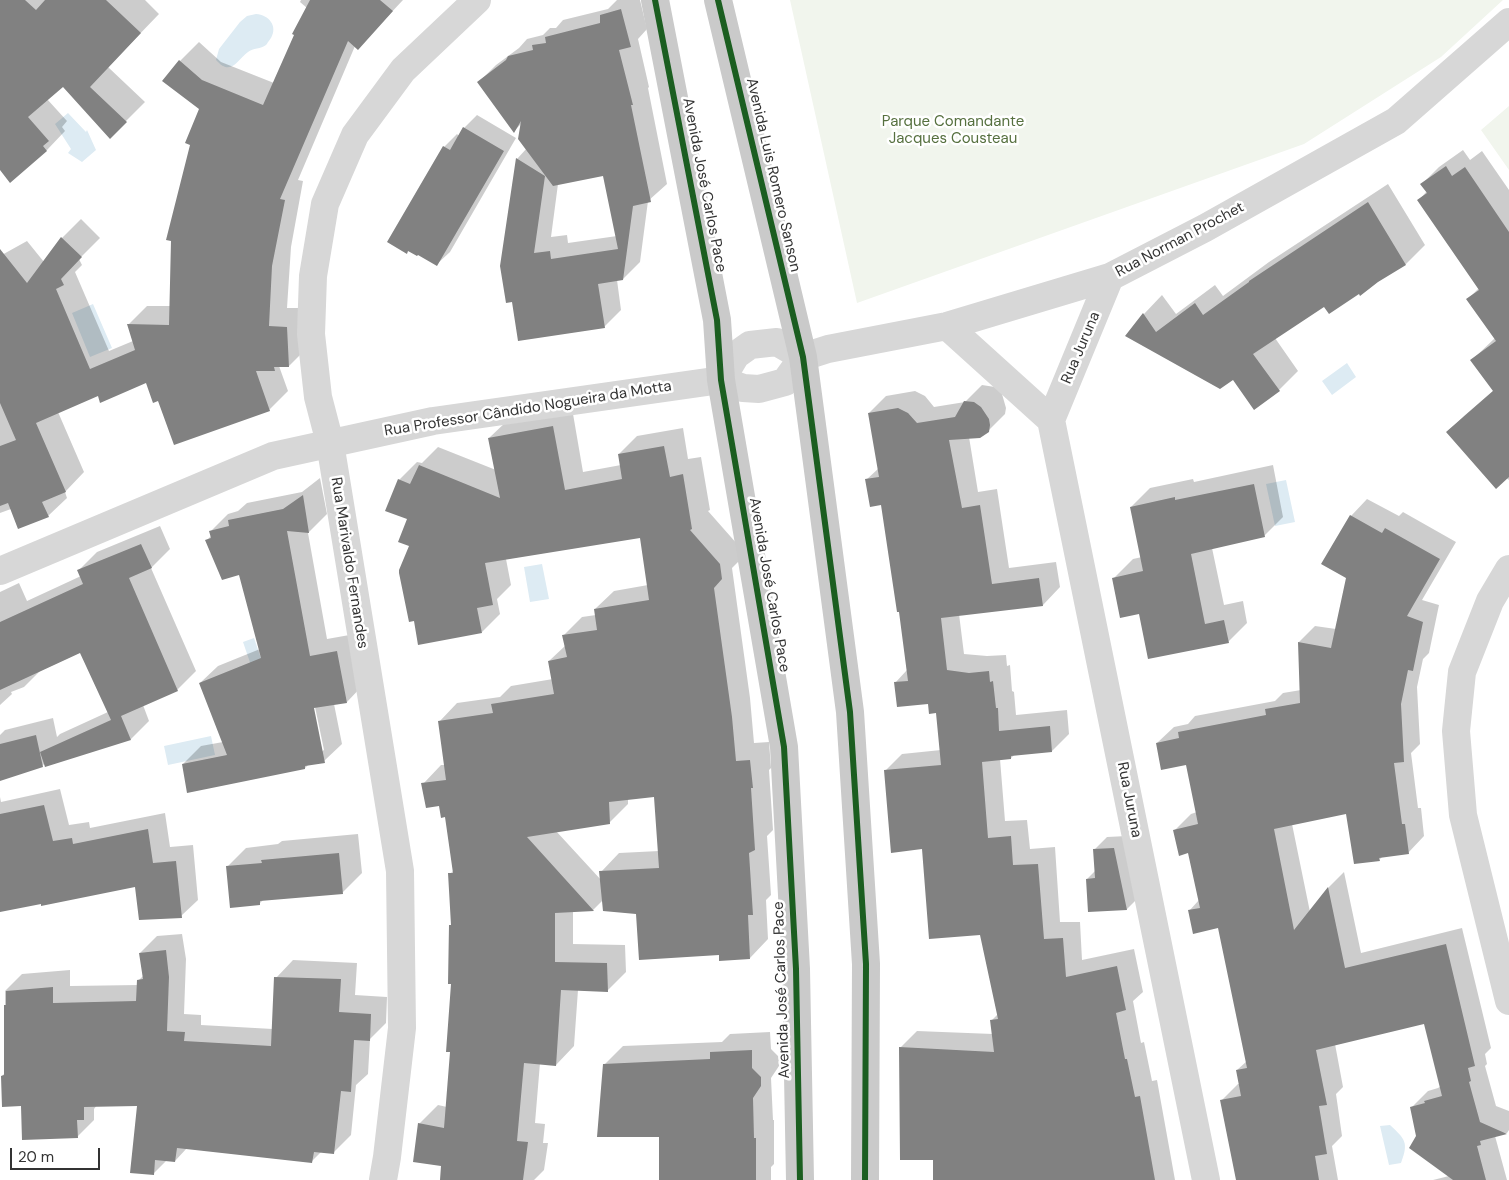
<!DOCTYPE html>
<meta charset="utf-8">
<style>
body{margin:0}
#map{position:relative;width:1509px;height:1180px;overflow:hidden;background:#fff;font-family:"DM Sans",sans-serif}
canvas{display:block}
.scale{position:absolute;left:10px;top:1148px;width:90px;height:22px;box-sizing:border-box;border:2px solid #333;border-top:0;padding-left:6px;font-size:15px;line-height:18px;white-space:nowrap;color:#333;-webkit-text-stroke:4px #fff;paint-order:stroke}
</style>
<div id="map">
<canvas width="1509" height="1180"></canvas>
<div class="scale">20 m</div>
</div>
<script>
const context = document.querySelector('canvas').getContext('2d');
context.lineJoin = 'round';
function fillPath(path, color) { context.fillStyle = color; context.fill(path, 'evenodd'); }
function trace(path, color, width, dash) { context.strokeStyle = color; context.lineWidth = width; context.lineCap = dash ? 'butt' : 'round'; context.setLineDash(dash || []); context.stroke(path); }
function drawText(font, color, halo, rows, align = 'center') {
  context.font = font + ' "DM Sans",sans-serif'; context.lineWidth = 5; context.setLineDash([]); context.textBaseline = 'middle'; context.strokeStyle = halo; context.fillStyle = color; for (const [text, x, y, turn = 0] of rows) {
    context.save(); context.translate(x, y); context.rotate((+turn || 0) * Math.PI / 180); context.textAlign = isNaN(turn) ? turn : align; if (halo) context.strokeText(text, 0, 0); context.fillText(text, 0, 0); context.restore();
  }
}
fillPath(new Path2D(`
 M790 0H1503L1441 57 1304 144 857 303Z
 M1509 106V170L1481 130Z`), '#f1f5ed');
fillPath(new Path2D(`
 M256 14C269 15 278 26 271 38 270 39 267 44 266 45 261 49 253 48 248 52 237 60 231 77 216 60L219 49 240 22 247 16Z
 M68 113 86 132 87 130 96 150 82 162 68 153 71 149 55 124Z
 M93 304 112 348 90 357 72 313Z
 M1347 363 1356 377 1332 395 1322 381Z
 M1286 480 1295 522 1275 526 1266 484Z
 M542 564 549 599 530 602 524 567Z
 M254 638 266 673 255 677 243 642Z
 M211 736 215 755 168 765 164 746Z
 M1390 1125C1405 1139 1409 1142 1401 1163L1389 1165 1380 1126Z`), '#ddebf3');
fillPath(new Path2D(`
 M0 0H145L159 14 108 67 145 102 110 137 63 85 47 99 67 121 62 127 65 131 47 150 10 181 0 168Z
 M301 0H403L358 48 355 46 298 180 303 181 291 247 287 308H305L308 347 289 366H279L288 391 269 410 159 400 147 381 99 395 58 412 84 472 65 492 67 498 48 516 11 509 0 513V256L27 241 44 262 62 238 81 219 100 238 79 259 82 265 75 272 109 351 133 341 128 325 147 306H171L201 108 180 61 199 42 221 62 274 83 307 8 300 2Z
 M617 0H640L647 29 638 39 649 87 648 88 667 184 648 201 640 262 623 279 617 280 621 310 604 327 519 340 517 159 527 148 522 123 514 131 479 82 496 65 519 48 527 39 543 35 550 28H556L563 20 608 9ZM604 175 617 236 568 243 567 235 551 237 558 184Z
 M477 115 516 138 450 252 437 264 418 253 444 147 457 134 459 136 464 128Z
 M1463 150 1470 160 1482 151 1509 190V480L1447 433 1464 416 1494 390 1472 360 1495 338 1468 299 1479 288 1419 200 1427 191 1422 184 1439 167Z
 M1388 184 1425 245 1406 264 1378 281 1359 292 1324 305 1275 338 1298 371 1279 390 1233 378 1127 336 1144 314 1162 295 1176 314 1215 285 1223 296 1269 262Z
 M982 385 995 387 1002 394 1006 408 1005 414 988 431 969 437 978 492 997 489 1009 568 1056 562 1060 587 1043 605 959 614 964 654 987 656 1006 655 1007 666 1010 665 1012 691 1014 692 1016 715 1067 710 1069 734 1052 751 1014 755 1011 758 1000 759 1005 821 1027 820 1030 849 1055 847 1060 922H1080L1082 960 1134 949 1143 992 1133 1001 1141 1043 1144 1042 1152 1081 1157 1080 1175 1180H934L935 1159 900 1048 917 1031 993 1034 991 1021 998 1014 981 934 923 848 885 771 902 754 941 750 938 712 929 703 895 683 907 670 900 611 883 504 866 480 879 468 869 413 886 396 915 391 925 396 934 407 965 402Z
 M572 408 583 472 621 465 619 454 637 436 683 428 688 459 701 457 710 510 708 511 738 545 740 560 732 568 750 698 754 743 769 742 771 768 769 770 773 830 767 836 771 895 766 900 768 939 750 958 720 954 638 913 603 900 593 910 573 911V944L625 945 626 972 608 990H578L574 1046 556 1065 540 1063 535 1123 545 1124 543 1143H548L544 1170 534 1180H454L443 1165 419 1124 438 1105 447 1107 452 1051V983L450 926 452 924 450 874 454 870 446 816 440 804 423 784 441 765H445L439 722 457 703 500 697 511 686 553 679 549 661 566 645 564 635 582 617 596 615 595 609 614 591 648 585 641 537 506 559 511 585 497 599 500 614 482 632 411 545 408 519 399 480 417 462 422 463 438 447 496 470 489 438 508 420ZM655 796 659 851 619 853 601 872 602 881 556 831 609 823 628 804V799Z
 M1273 465 1283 517 1264 536 1212 548 1224 605 1243 601 1247 623 1228 642 1140 612 1113 579 1133 559 1142 557 1131 507 1150 488 1193 479 1194 482Z
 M320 478 327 514 308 533 327 639 355 634 364 684 347 702 334 704 342 744 324 761 308 765 305 768 183 764 201 746 223 742 200 683 218 666 260 649 240 573 207 540 212 535 210 532 228 514 238 511 247 503 302 492ZM314 702 324 750 321 752 311 703Z
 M1367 499 1399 516 1403 512 1456 542 1422 600 1439 605 1429 653 1423 659 1417 687 1420 744 1411 753 1418 808H1421L1424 836 1408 853 1383 856 1379 860 1347 812 1292 824 1310 912 1328 888 1344 872 1361 953 1462 928 1491 1048 1485 1054 1487 1064 1485 1066 1496 1106 1509 1111V1130L1507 1133 1495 1136 1507 1180H1433L1449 1176 1417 1137 1411 1108 1428 1091 1438 1088 1441 1086 1425 1022 1335 1044 1343 1087 1336 1094 1342 1136 1332 1146 1338 1180H1239L1222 1100 1238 1084H1240L1237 1070 1247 1061 1219 927 1189 911 1199 900 1189 852 1174 831 1191 814 1197 812 1187 763 1157 743 1174 727 1188 724 1195 716 1275 701 1283 693 1301 690 1299 642 1315 626 1336 629 1347 577 1351 516Z
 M160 526 170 549 151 568 196 671 177 690 143 705 149 721 131 739 45 763 42 766 0 779V735L5 730 53 718 57 737 60 734 108 712 81 652 40 671 24 687 11 692 12 694 0 705V592L19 583 27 601 81 576 79 570 97 552Z
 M60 789 69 825 89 822 90 828 165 813 170 847 193 845 198 900 181 916 136 885 0 911V797L1 802Z
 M358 834 362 873 343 892 264 899 259 904 227 867 246 848 278 844 282 841Z
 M1127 836 1140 896 1127 909 1089 911 1087 879 1096 870 1094 850 1107 837Z
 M182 934 186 959 184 1014 201 1015V1025L273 1029 276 978 293 960 357 963 355 995 387 997 386 1023 370 1039 368 1074 356 1085 351 1135 334 1152 322 1151 312 1161 187 1148 175 1161 167 1160 153 1174 138 1104 97 1105 94 1109V1120L77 1137 22 1105 2 1076 5 1073V991L22 974 70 970V986L138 985 139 980 143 976 140 953 157 936Z
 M770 1032 771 1049 780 1058 779 1066 771 1078 773 1120H774V1164L771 1167V1180H661V1136L604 1065 623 1046 722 1042 730 1034Z`), '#0003');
fillPath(new Path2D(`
 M0 0H25L36 10 45 0H106L141 33 90 87 127 122 110 139 63 87 28 117 49 141 43 146 47 151 10 183 0 170Z
 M310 0H380L393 11 358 50 348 41 280 199 285 200 272 266 269 326 287 327 289 367H274L275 371H256L270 411 174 445 158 401 153 403 146 383 100 403 98 396 36 423 66 492 42 502 49 517 18 529 8 503 0 506V446L16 440 0 403V249L27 283 61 237 82 257 61 279 64 285 56 289 90 369 135 350 127 324 169 325 171 241 166 240 190 145 185 143 199 109 162 81 179 60 202 80 263 105 294 35 292 34Z
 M621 9 631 47 619 50 633 105H631L651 202 633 206 623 280 598 284 605 328 518 341 512 302 506 303 500 266 516 158 545 176 534 253 550 251 551 259 618 249 603 176 553 186 518 139 521 121 514 133 477 82 506 60 508 56 533 50 532 45 546 43 545 37 600 23V15Z
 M463 127 504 151 437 266 418 255 417 256 408 251 407 254 387 242 443 146 450 150Z
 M1446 166 1452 176 1465 167 1509 232V477L1496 489 1446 432 1493 391 1470 360 1496 341 1466 299 1479 290 1417 200 1427 193 1420 184Z
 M1368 202 1406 265 1378 282 1360 296 1359 294 1329 314 1324 307 1253 354 1280 391 1254 410 1233 380 1220 389 1125 336 1143 313 1156 332 1195 303 1203 315 1249 282V281Z
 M964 401 974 402 981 407 989 419 990 425 989 432 980 438 949 440 962 508 980 505 992 584 1039 578 1043 606 941 618 947 670 969 673 989 671 990 682 993 681 996 708H998L999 731 1050 726 1052 752 1011 756V759L982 762 988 838 1011 836 1013 865 1038 864 1044 939 1063 938 1066 977 1117 966 1126 1010 1116 1013 1125 1059H1127L1135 1097 1140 1096 1155 1180H933V1160H900L899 1047 994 1052 990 1020 998 1019 980 935 929 939 922 849 891 853 884 770 941 765 936 713 929 714 928 704 897 707 894 682 908 681 899 612H897L881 505 870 507 865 479 879 477 868 413 898 408 908 413 917 423 955 417Z
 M553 426 565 490 622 479 618 454 664 446 670 477 683 474 692 529 690 530 720 564 722 579 714 588 732 717 736 761 750 760 753 788H751L755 850 749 853 753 915H748L750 959 719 961V955L639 960 636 914 603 911 599 871 659 868 654 797 609 802 610 824 527 837 594 911 555 913V962L607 963 608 992 561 990 556 1066 524 1063 517 1141 528 1142 523 1180H440L441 1166 413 1162 418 1123 444 1128 450 1052H446L451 984H448L449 925H451L448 873H453L445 817 441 818 439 806 426 808 421 783 446 780 438 721 493 713 491 704 554 694 548 661 567 657 562 635 597 630 594 609 649 600 640 538 485 563 493 605 477 608 482 633 418 645 414 621 409 622 399 573V570L409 546 398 542 407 519 385 511 398 479 410 484 419 465 500 498 488 438Z
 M1254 484 1265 537 1191 554 1205 624 1224 620 1229 643 1148 659 1139 614 1120 618 1112 578 1143 571 1130 507 1175 497V500Z
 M303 495 309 533 287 531 310 656 337 651 347 703 314 708 325 763 305 766V769L187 793 182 764 227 755 199 683 261 658 239 575 222 580 205 540 211 538 209 531 229 526 228 520 283 509Z
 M1350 515 1382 533 1385 528 1440 559 1407 616 1423 622 1413 671 1408 670 1401 704 1404 762 1394 763 1402 824H1405L1409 854 1379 858 1380 861 1354 864 1346 814 1274 829 1294 930 1328 887 1345 968 1446 944 1475 1066 1468 1068 1471 1081 1469 1082 1480 1122 1507 1134 1480 1141 1481 1145 1477 1146 1486 1180H1453L1409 1148 1416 1136 1410 1107 1425 1103 1424 1101 1442 1096 1424 1024 1316 1050 1327 1105 1319 1106 1327 1154 1315 1156 1319 1180H1236L1220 1100 1241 1096 1236 1070 1247 1068 1218 928 1193 934 1188 910 1200 908 1188 853 1179 856 1173 830 1198 824 1186 765 1161 770 1156 743 1179 738 1178 732 1266 715 1265 709 1300 703 1298 642 1331 648 1346 578 1321 564Z
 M141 544 152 568 129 578 178 691 121 716 131 740 45 767 40 752 111 720 80 653 0 690V622L83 584 77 570Z
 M36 735 43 767 0 781V744Z
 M44 805 53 841 72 838 73 844 148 829 153 863 176 861 182 918 139 920 135 887 41 906V904L0 912V814Z
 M1114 848 1127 910 1088 912 1086 879 1095 878 1093 849Z
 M339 853 343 894 260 901V905L230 908 226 866 262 863 261 860Z
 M166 950 169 977 167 1031 185 1032 184 1041 271 1046 274 977 341 979 339 1012 371 1014 370 1041 354 1040 351 1092 341 1091 334 1154 314 1152 312 1163 177 1148 175 1162 155 1160 154 1175 130 1173 137 1106 84 1107V1120H77L78 1138 22 1140 21 1106 2 1107 1 1076 4 1075V1005H6V991L53 987V1003L136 1001 137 980 143 979 139 953Z
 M752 1050V1068L761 1077V1086L753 1098 754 1138H756V1180H659V1137H597L603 1064 710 1059V1052Z`), '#818181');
trace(new Path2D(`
 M1110 277 1051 420 1206 1180
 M947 326 1051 420
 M803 357 828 349 947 326 1110 277 1205 228 1396 121 1509 22
 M721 380 736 355 750 345 777 342 803 357
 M721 380 743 388 759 389 785 382 803 357
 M1509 569 1490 601 1462 672 1456 731 1463 815 1509 1001
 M0 571 273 456 433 421 721 380
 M383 1180 387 1157 402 1028 400 871 330 443 318 397 311 334 313 276 325 204 355 135 403 70 477 0`), '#d7d7d7', 28);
trace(new Path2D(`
 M655 0 717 320 721 380 784 747 796 969 800 1180
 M718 0 803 357 850 712 866 964 865 1180`), '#cacaca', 28);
trace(new Path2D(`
 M655 0 717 320 721 380 784 747 796 969 800 1180
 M718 0 803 357 850 712 866 964 865 1180`), '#1b5e20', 6);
drawText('15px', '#56703f', '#fff', [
 ["Parque Comandante",953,122],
 ["Jacques Cousteau",953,139]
]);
drawText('15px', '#333', '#fff', [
 ["Avenida Luis Romero Sanson",773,175,77],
 ["Avenida José Carlos Pace",704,185,79],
 ["Rua Norman Prochet",1180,240,-28],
 ["Rua Juruna",1081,348,-67],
 ["Rua Professor Cândido Nogueira da Motta",528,409,-9],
 ["Rua Marivaldo Fernandes",349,563,81],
 ["Avenida José Carlos Pace",769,585,80],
 ["Rua Juruna",1129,800,79],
 ["Avenida José Carlos Pace",782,990,-92]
]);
</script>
